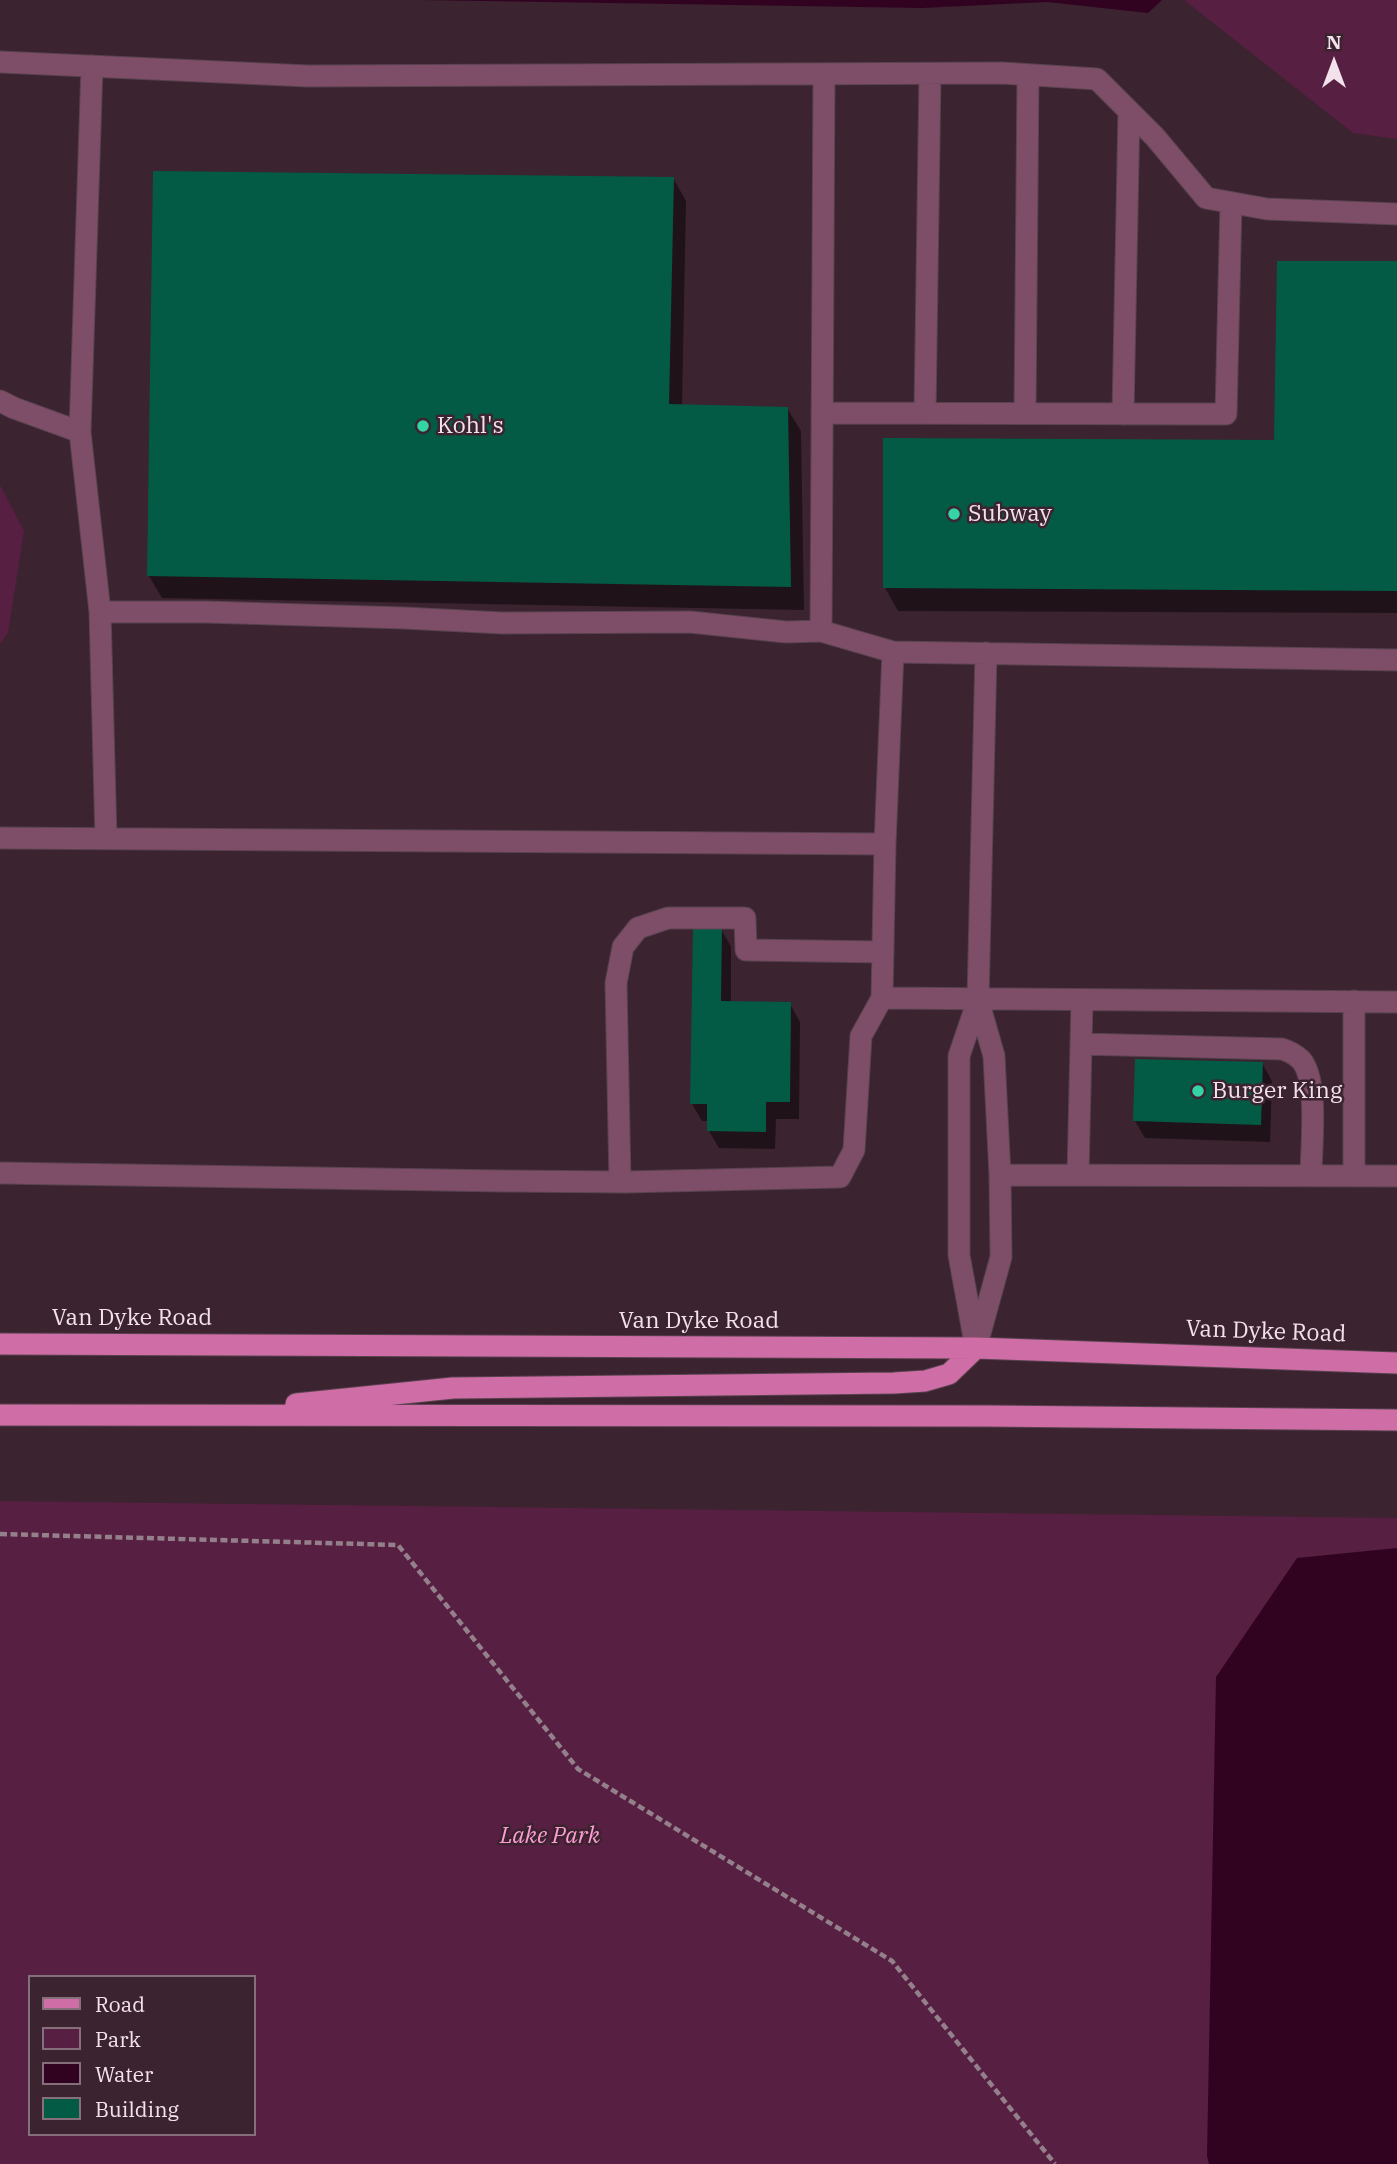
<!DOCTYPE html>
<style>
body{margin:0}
#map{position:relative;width:1397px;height:2164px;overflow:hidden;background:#3b2330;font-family:"IBM Plex Serif",serif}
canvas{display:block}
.legend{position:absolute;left:28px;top:1975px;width:228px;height:161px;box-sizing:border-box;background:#3b2330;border:2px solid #856f7b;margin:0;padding:9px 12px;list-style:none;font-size:21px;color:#f3e2eb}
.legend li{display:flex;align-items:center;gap:14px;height:35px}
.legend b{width:35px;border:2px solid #856f7b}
.north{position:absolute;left:1299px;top:28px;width:70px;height:70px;-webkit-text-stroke:5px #3b2330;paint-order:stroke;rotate:0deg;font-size:19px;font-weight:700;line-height:28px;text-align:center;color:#f3e2eb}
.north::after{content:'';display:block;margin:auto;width:24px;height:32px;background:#f3e2eb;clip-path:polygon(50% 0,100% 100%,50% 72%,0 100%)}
</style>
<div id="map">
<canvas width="1397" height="2164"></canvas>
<ul class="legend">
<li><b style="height:9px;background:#ce6da6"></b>Road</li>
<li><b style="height:19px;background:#571f41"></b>Park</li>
<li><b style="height:19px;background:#310321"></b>Water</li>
<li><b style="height:19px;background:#035b45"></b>Building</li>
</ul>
<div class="north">N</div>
</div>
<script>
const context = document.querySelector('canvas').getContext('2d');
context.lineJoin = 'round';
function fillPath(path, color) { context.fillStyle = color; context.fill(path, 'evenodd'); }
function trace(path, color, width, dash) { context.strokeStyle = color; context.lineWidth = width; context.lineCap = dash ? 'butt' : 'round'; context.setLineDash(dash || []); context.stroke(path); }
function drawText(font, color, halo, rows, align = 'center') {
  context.font = font + ' "IBM Plex Serif",serif'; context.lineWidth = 5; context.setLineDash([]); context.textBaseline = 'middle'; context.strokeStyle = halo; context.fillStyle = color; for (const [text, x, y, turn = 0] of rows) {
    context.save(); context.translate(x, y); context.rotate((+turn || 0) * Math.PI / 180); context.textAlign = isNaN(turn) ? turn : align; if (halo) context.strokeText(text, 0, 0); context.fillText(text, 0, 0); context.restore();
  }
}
fillPath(new Path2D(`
 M1184 0H1397V139L1353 133Z
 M0 485 24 531 8 633 0 644Z
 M0 1501 1397 1518V2164H0ZM30 1977H254V2134H30Z`), '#571f41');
fillPath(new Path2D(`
 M421 0H1162L1148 13 1047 2 922 8Z
 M1397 1548V2164H1209L1207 2156 1216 1677 1297 1558Z`), '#310321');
fillPath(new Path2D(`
 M673 178 686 201 682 406 787 408 801 431 804 610 162 598 149 576Z
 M1397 263V613L898 611 885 588 1276 442Z
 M721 929 731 947V1003L790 1004 800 1022 799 1119H776L775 1149 719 1148 709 1131V1121H702L692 1104Z
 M1262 1063 1272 1081 1270 1142 1145 1138 1135 1121Z`), '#0007');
fillPath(new Path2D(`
 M153 171 674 177 669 404 788 407 791 587 147 576Z
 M1277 261H1397V591L883 588V438L1274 440Z
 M693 927H722L721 1001 791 1002 790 1102H766V1132L707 1131V1104H690Z
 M1135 1059 1263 1062 1261 1125 1133 1121Z`), '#035b45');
const minor = new Path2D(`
 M0 62 308 76 1002 73 1097 79 1155 137 1206 198 1267 209 1397 214
 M0 401 14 408 80 432 100 612H206L404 618 502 623 690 622 786 632 821 631 893 652 1397 660
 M822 413 1226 414 1231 203
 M925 413 930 74
 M1025 413 1028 75
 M1123 414 1129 111
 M80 432 92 66
 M100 612 106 838
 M821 631 824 74
 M0 838 885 844
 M882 998 885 844 893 652
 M1354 1001V1176
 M1081 1044 1282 1049C1289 1051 1296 1055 1301 1060 1319 1080 1311 1148 1311 1176
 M0 1173 503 1181 626 1182 840 1177 854 1150 861 1036 882 998 1397 1002
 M1000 1175 1397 1176
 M1078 1175 1082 1000
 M620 1181 616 983 623 947 638 928 668 918H745L746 950 883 952
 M975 1343 959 1255V1056L978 1000
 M976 1348 1001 1257 1000 1175 994 1056 978 1000 986 653`);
const major = new Path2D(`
 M0 1344 976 1348 1397 1363
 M296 1404 453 1388 894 1383 925 1381 949 1374 976 1348
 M0 1415 986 1416 1397 1420`);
trace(minor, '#58424e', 23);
trace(major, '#58424e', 23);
trace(new Path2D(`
 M0 1534 398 1545 578 1769 892 1961 1055 2164`), '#94808b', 4.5, [7, 3.5]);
trace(minor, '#7e4e69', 21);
trace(major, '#ce6da6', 21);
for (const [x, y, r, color] of [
 [423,426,7,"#35d4a7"],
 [954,514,7,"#35d4a7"],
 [1198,1091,7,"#35d4a7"]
]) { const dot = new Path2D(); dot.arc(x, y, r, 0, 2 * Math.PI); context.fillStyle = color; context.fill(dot); trace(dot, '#3b2330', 2.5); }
drawText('23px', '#f3e2eb', '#3b2330', [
 ["Kohl's",437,426],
 ["Subway",968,514],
 ["Burger King",1212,1091]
], 'left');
drawText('23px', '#f3e2eb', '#3b2330', [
 ["Van Dyke Road",132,1318],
 ["Van Dyke Road",699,1321],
 ["Van Dyke Road",1266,1332,2]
]);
drawText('italic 23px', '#fe9cd3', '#3b2330', [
 ["Lake Park",550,1836]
]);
</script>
